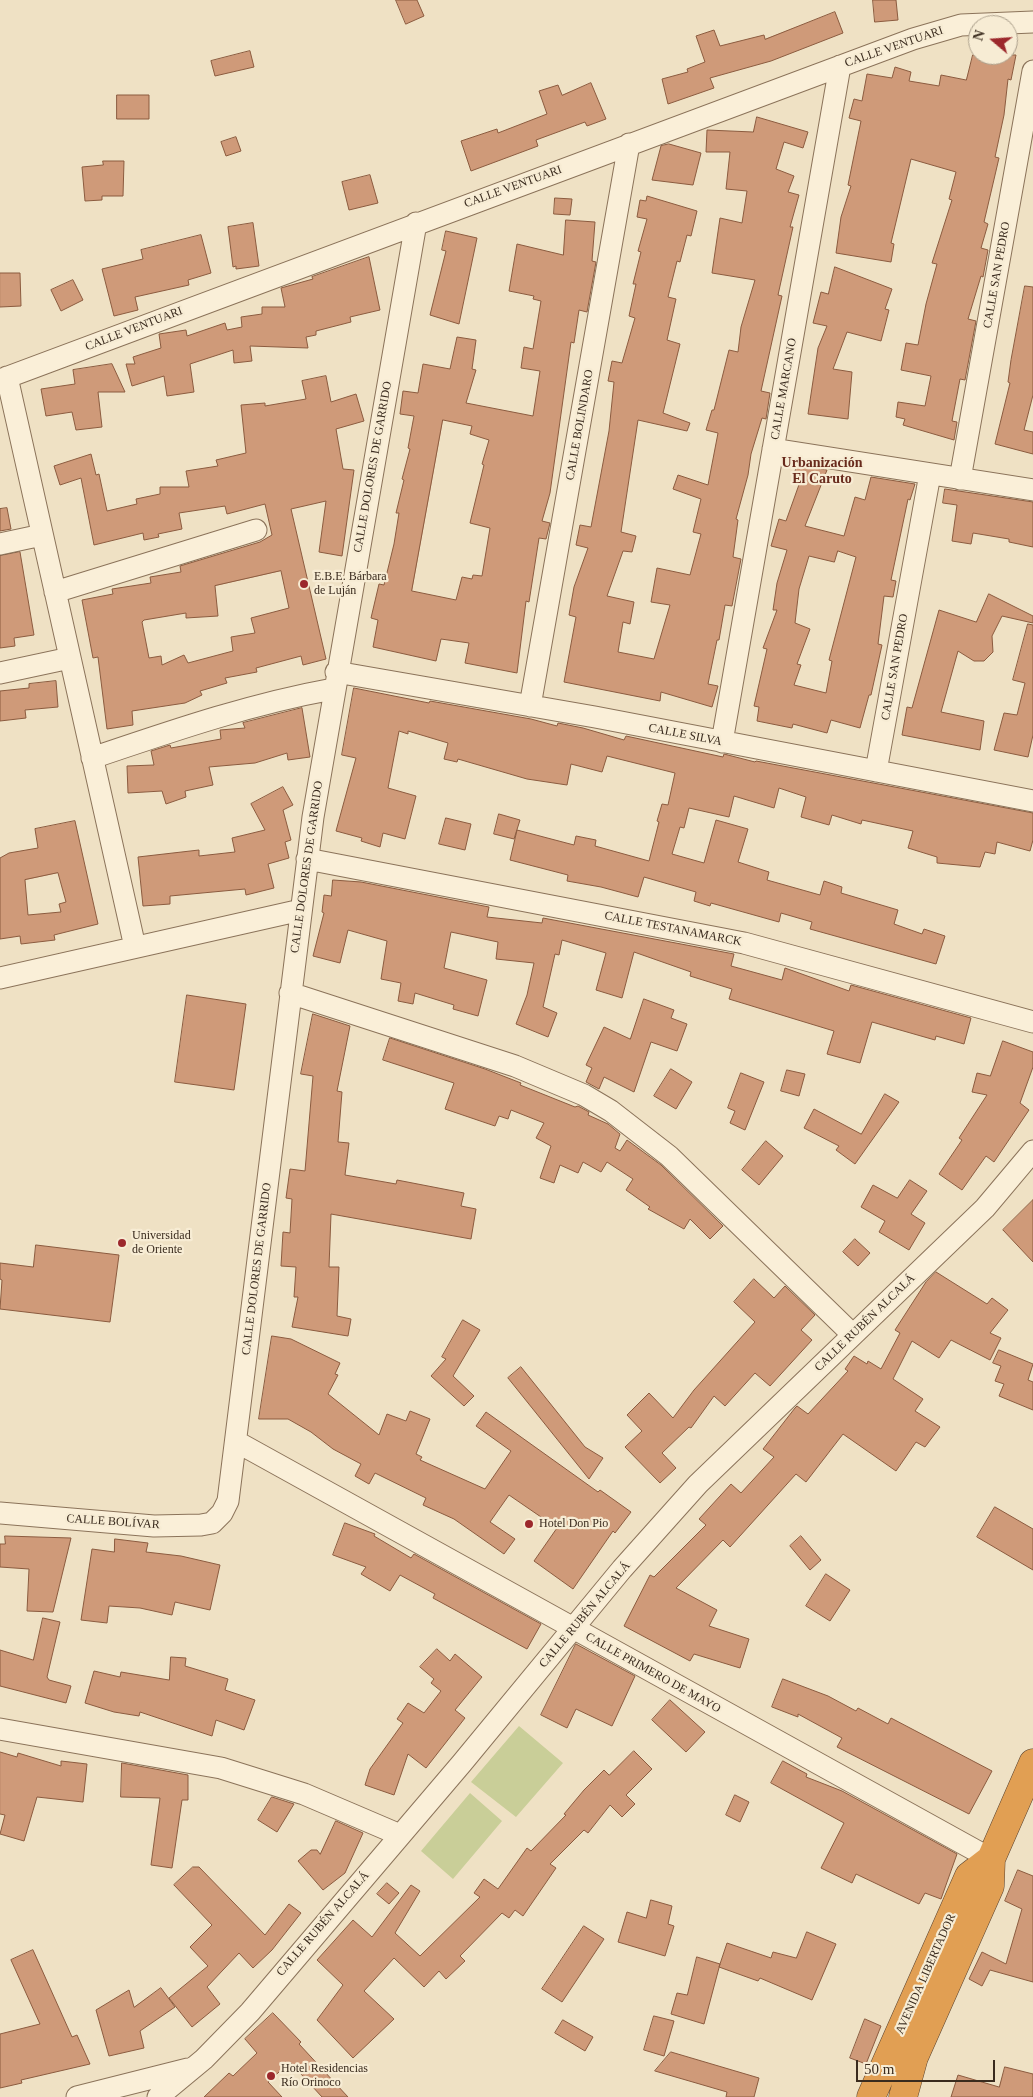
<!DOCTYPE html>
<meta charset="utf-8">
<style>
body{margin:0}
#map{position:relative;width:1033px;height:2097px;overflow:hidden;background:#efe1c4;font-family:"Times New Roman",serif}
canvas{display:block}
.north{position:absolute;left:968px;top:15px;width:50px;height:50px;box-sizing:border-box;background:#f7ecd4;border:1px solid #ab9f8b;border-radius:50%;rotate:288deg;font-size:14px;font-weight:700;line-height:20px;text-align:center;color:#3a2b1e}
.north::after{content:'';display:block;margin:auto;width:18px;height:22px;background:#9c282c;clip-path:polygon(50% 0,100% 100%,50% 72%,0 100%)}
.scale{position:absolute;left:856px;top:2060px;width:139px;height:22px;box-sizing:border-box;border:2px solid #3a2b1e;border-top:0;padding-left:6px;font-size:15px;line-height:18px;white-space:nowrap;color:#3a2b1e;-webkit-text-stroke:4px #f7ecd4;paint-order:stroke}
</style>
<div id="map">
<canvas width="1033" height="2097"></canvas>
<div class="north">N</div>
<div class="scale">50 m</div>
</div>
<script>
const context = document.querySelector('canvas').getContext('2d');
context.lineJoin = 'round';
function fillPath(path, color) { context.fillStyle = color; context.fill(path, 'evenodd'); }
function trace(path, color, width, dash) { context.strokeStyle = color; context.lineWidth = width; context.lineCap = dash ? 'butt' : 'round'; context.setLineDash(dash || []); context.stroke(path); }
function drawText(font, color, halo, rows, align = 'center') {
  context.font = font + ' "Times New Roman",serif'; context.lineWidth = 4.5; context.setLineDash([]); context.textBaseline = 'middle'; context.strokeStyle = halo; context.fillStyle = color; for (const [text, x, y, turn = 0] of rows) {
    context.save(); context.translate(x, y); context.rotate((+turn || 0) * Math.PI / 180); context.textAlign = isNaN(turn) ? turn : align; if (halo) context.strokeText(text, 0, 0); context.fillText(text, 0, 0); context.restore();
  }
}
fillPath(new Path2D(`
 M519 1726 563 1763 516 1817 471 1782Z
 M470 1793 502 1821 453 1879 421 1851Z`), '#c9ce98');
const building = new Path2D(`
 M396 0H417L424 16 406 24Z
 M873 0H896L898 20 875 22Z
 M835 12 843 33 771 61 710 78 714 88 668 104 662 79 688 72 687 69 705 62 696 36 714 30 720 46 764 35 765 39Z
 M250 51 254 67 215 76 211 61Z
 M973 55H1016L1011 80 1008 79 1004 115 995 157 999 158 984 222 988 224 981 248 988 250 983 277 981 276 968 319 976 321 965 380 960 379 952 421 957 422 954 440 903 425 905 419 896 417 898 402 925 406 931 376 901 370 906 343 918 345 926 304 937 264 932 263 952 200 949 199 956 172 911 159 891 243 894 244 891 262 836 253 841 217 851 186 848 185 861 121 849 118 854 99 862 101 867 74 892 78 895 67 911 72 909 81 939 86 941 75 966 80Z
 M591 83 606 119 587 126 585 122 536 140 538 146 471 171 461 141 497 129 498 133 547 114 539 91 558 85 562 95Z
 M117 95H149V119H117Z
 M757 117 808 132 803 148 784 142 776 169 794 176 788 192 799 195 790 227H793L778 295 782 296 761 391 770 393 766 419 762 418 751 454 748 475 736 519 738 520 733 557 741 559 732 606 725 605 719 640H717L708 684 718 686 712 707 661 692 660 701 564 682 576 617 569 615 574 587 588 548 576 545 580 525 591 527 609 431 614 382 608 381 612 361 622 363 635 318 629 316 636 284H633L641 252 638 251 647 219 637 217 640 200 646 201 647 196 697 211 691 236 687 235 680 262 677 261 668 297 676 299 667 340 680 344 663 413 690 423 687 431 638 420 621 532 636 536 632 552 623 551 607 596 634 602 630 624 623 622 618 652 654 659 670 605 651 602 657 568 690 575 701 534 693 532 701 499 673 489 678 475 708 485 718 433 706 430 712 410H714L729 350 738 352 741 327 755 280 712 273 720 218 742 223 747 191 726 189 730 152H706L707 130 753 132Z
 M236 137 241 151 226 156 221 142Z
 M669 144 701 153 693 185 652 180 661 146Z
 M103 161H124L123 196H102V200L85 201 82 167 103 165Z
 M370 175 378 203 349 210 342 182Z
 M555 198 572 199 570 215 554 214Z
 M566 220 595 222 592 261 596 262 587 312 579 310 574 343 571 342 550 493 542 521 550 523 546 539 539 538 529 602 526 601 517 673 465 663 469 643 441 639 436 661 373 647 378 620 371 618 379 584 384 585 394 544 399 513H396L404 480 402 479 410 449 408 448 414 416 400 414 403 391 418 393 423 364 450 369 457 337 476 340 472 369 476 370 466 403 533 416 540 371 521 368 524 347 533 349 541 301 533 299 534 296 509 291 517 244 563 255ZM443 420 472 426 470 434 489 440 482 464 484 465 470 523 490 528 482 576 473 575 472 579 462 577 456 600 412 591Z
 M253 223 259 266 236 269V266L233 267 228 227Z
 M446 231 477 238 459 324 430 315 446 251 442 250Z
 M201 235 211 273 188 280 189 285 135 297 138 310 114 316 102 269 143 259 141 250Z
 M369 257 380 310 350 317 351 322 316 331V335L306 337 308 348 250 346 252 361 234 363 233 350 190 364 194 392 167 396 164 376 132 386 126 364H135L133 357 161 348 159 334 186 330 187 336 225 323 227 330 242 327 241 317 262 314V307H285L281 288 313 279 312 277Z
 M835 267 892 289 885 309 889 310 881 341 847 332 833 369 852 372 848 419 808 414 818 348 827 326 813 323 821 292 828 294Z
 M0 273H20L21 306 0 307Z
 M73 280 83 300 61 311 51 290Z
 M1025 286 1033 287V395L1024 430 1033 432V454L995 444 1010 383 1008 382 1011 360Z
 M112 364 125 392H98L102 427 76 430 72 412 46 416 41 389 75 384 73 370Z
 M326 376 331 402 356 394 364 421 336 429 343 469 354 470 342 556 319 552 326 501 291 509 326 659 303 665 301 656 256 668 257 672 225 678 227 683 200 691 202 695 185 703 132 711 133 725 107 729 98 657 93 658 82 600 113 594 112 589 151 583 150 577 181 572 180 566 260 542 272 535 265 504 227 514 225 506 179 513 182 529 158 534 159 537 144 540 143 533 94 545 81 478 60 485 54 466 91 454 96 475 99 474 107 511 137 504 136 499 160 494V487H189L186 471 218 466 216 460 246 453 241 405 265 403V406L306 399 302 381ZM281 571 289 608 251 618 255 633 231 637 233 651 188 663 184 655 162 665 161 656 149 658 142 622 144 620 186 613V618L218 616 215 586Z
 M797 465 827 470 805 526 844 536 855 497 865 500 871 477 915 484 910 500 908 499 891 580 896 581 893 597 884 596 878 644 882 645 871 695H869L860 728 831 720 827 733 793 724 792 728 757 721 759 707 754 706 767 649 763 648 777 610H773L777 583 787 550 771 546 779 519 786 521 801 479 794 477ZM838 551 856 557 829 660 832 661 826 693 794 685 801 665 797 664 810 629 795 623 799 589 809 556 834 562Z
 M945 489 1033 502V547L1009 542V539L973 533 971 544 952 541 957 505 943 503Z
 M7 508 11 529 0 531V509Z
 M20 552 34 635 14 638 15 646 0 648V556Z
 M989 594 1033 616V623L1002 616 992 636 993 652 984 661H974L958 651 941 712 984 721 980 750 902 735 907 707 912 708 939 610 976 622Z
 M1028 624 1033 625V735L1028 757 994 750 1004 713 1017 715 1025 683 1013 680Z
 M56 681 58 707 25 710 26 718 0 721V691L29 688V684Z
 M354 688 429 703 430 701 531 719 557 726 558 723 583 728 624 740 626 736 723 757 724 754 755 762 756 761 1033 813V840L1030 851 997 842 995 854 985 852 980 867 937 863V857L908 848 913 831 862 820 861 824 832 815 829 825 801 817 806 797 779 788 774 808 734 796 729 817 689 808 684 828 680 827 672 854 704 863 716 820 748 829 738 862 769 872 767 880 820 895 824 881 842 887 841 893 898 910 894 924 922 934 924 929 945 936 936 964 810 929 812 922 781 913 779 922 711 903 710 906 694 901 696 892 644 877 638 897 601 887 567 881 568 875 510 860 517 830 574 845 576 836 596 840 595 846 649 861 659 822 657 821 662 804 668 805 675 773 607 756 602 772 571 764 567 785 527 779 458 759 457 762 444 759 448 743 408 731V734L399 731 388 788 416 796 405 839 383 833 380 847 361 841 362 838 336 831 356 758 342 755Z
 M302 708 310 757 288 760 287 753 255 763 209 767 213 785 185 791 186 797 166 804 162 791 128 793 127 766 154 765 151 751 170 745 171 748 221 739 220 730 245 728 243 723Z
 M283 787 293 805 283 810 291 840 285 842 289 858 268 864 274 888 246 895 245 889 170 896V904L143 906 138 857 199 850V856L235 852 232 838 265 830 251 804Z
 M499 814 520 820 514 839 494 834Z
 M446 818 471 824 465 850 439 844Z
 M75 821 98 924 54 935 55 940 21 944 20 936 0 939V858L9 853 38 848 35 829ZM58 873 66 902 59 904 61 912 28 915 25 880Z
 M333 880 361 882 489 907 487 917 542 923 543 918 734 954 731 966 782 980 785 968 849 991 851 985 971 1018 964 1044 936 1036 935 1040 872 1022 860 1063 827 1054 834 1031 729 999 732 989 690 976 691 972 634 952 622 998 596 990 606 953 562 940 559 955 555 954 543 1007 557 1013 548 1037 516 1024 527 995 534 963 496 959 498 942 451 932 444 968 487 980 478 1016 453 1009 454 1005 415 993 413 1004 398 1001 401 983 381 979 387 941 348 930 340 963 313 956 324 913 322 912 324 895 331 896Z
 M187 995 246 1004 234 1090 175 1082Z
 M644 999 674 1010 671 1018 687 1024 677 1051 651 1042 634 1092 604 1077 599 1089 586 1082 592 1068 586 1065 604 1027 630 1039Z
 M313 1014 350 1026 337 1091 342 1092 338 1142 349 1143 345 1175 396 1184 397 1180 464 1193 461 1206 476 1209 471 1239 331 1214 329 1267H339L337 1316 351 1319 348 1336 292 1327 298 1297H294L296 1267 281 1266 283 1232 290 1233 292 1199 286 1198 290 1169 305 1171 313 1076 301 1074Z
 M390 1038 485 1069 521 1083 520 1085 575 1107 578 1106 589 1112 588 1115 608 1124 620 1134 615 1148 620 1151 627 1140 661 1165 723 1226 710 1239 690 1219 684 1229 648 1209 650 1207 626 1190 633 1179 607 1162 601 1172 583 1162 578 1173 560 1165 554 1183 540 1178 551 1146 536 1138 544 1123 511 1110 508 1119 499 1116 495 1126 445 1109 454 1083 383 1060Z
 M1003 1041 1033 1052V1067L1020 1103 1029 1110 994 1162 986 1156 962 1190 939 1174 962 1140 959 1138 987 1095 972 1092 977 1073 990 1076Z
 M671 1069 692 1082 676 1109 654 1096Z
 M787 1070 805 1074 799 1096 781 1091Z
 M741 1073 764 1082 745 1130 730 1123 735 1111 728 1108Z
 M885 1094 899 1102 855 1164 836 1150 839 1146 804 1128 814 1109 861 1134Z
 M766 1141 783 1156 759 1185 742 1170Z
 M910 1180 927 1191 911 1214 925 1223 909 1250 879 1232 885 1221 861 1207 873 1185 897 1198Z
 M1033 1200V1262L1003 1230Z
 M855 1239 870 1253 858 1266 843 1252Z
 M36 1245 119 1255 110 1322 0 1309 2 1280 0 1279V1263L33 1267Z
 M936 1272 987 1304 992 1298 1008 1310 990 1333 1001 1338 990 1360 951 1340 939 1358 912 1341 893 1379 923 1399 915 1411 940 1427 925 1447 916 1442 896 1471 843 1434 806 1482 796 1474 730 1547 723 1540 676 1588 717 1610 709 1626 749 1639 740 1668 694 1654 690 1661 624 1626 650 1575 654 1577 706 1525 699 1519 731 1484 741 1493 774 1457 763 1449 795 1408 797 1406 808 1414 848 1371 845 1369 854 1356 867 1364 868 1361 881 1369 900 1333 895 1330 926 1282Z
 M754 1279 774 1298 785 1286 815 1315 801 1330 812 1340 770 1386 755 1373 725 1406 714 1396 691 1428 689 1427 662 1453 676 1468 660 1483 625 1447 642 1431 627 1415 649 1393 673 1418 694 1390 755 1322 734 1302Z
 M463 1320 480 1330 453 1376 474 1396 464 1406 431 1376 446 1359 442 1357Z
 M272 1336 291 1339 340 1363 335 1374 338 1375 328 1394 379 1435 387 1414 406 1421 410 1411 430 1419 416 1454 422 1457 420 1460 485 1489 511 1451 476 1426 486 1412 598 1492 600 1490 631 1512 615 1533 613 1531 573 1589 534 1561 557 1528 509 1495 490 1522 515 1539 504 1554 454 1519 423 1505 426 1498 375 1473 369 1484 355 1476 361 1464 333 1449 311 1432 288 1419H259Z
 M999 1350 1033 1364 1028 1380 1033 1382V1410L999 1396 1004 1384 995 1381 1001 1366 993 1363Z
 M521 1367 585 1447 603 1458 589 1479 508 1378Z
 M995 1507 1033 1529V1570L977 1537Z
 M345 1523 375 1534 374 1536 411 1558 414 1554 541 1624 527 1649 433 1598 435 1594 400 1575 390 1591 361 1574 366 1567 333 1555Z
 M5 1536 71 1538 53 1612 27 1611 29 1569 0 1567V1544H5Z
 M801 1536 821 1560 810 1570 790 1546Z
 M115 1539 148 1543 146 1552 181 1556 220 1565 210 1610 175 1602 172 1615 140 1608 109 1606 107 1623 81 1620 92 1549 114 1552Z
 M826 1574 850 1590 830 1621 806 1606Z
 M43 1618 60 1622 47 1677 49 1680 71 1686 66 1703 0 1686V1650L33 1660Z
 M576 1644 635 1676 612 1726 576 1709 567 1728 541 1715Z
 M437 1649 450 1661 455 1654 482 1677 455 1710 465 1718 426 1768 408 1754 394 1795 365 1785 370 1769 403 1723 397 1719 408 1703 424 1713 441 1691 431 1683 434 1679 420 1667Z
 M171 1657 186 1658 185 1666 228 1679 225 1690 255 1700 244 1730 216 1720 212 1736 140 1712 139 1716 114 1712 85 1703 94 1671 120 1677 121 1672 169 1680Z
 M783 1679 828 1696 856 1711 858 1708 888 1724 891 1718 992 1771 969 1814 837 1747 842 1738 798 1714V1717L772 1707Z
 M670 1700 705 1732 686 1752 652 1720Z
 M634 1751 652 1769 626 1795 635 1804 622 1817 610 1805 588 1833 584 1830 550 1864 556 1868 523 1916 515 1910 509 1918 502 1913 460 1956 465 1961 446 1979 439 1971 424 1987 394 1958 364 1991 394 2019 353 2058 317 2020 343 1985 317 1960 353 1920 372 1937 411 1885 420 1891 395 1933 420 1956 480 1897 474 1893 484 1879 498 1889 527 1848 531 1851 566 1815 564 1814 584 1790 604 1770 609 1775Z
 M0 1752 17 1757 18 1753 61 1766V1761L87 1764 83 1802 37 1797 24 1841 0 1834 5 1815 0 1814Z
 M783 1761 807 1774 806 1777 842 1791 957 1854 941 1899 925 1893 919 1904 856 1874 852 1883 821 1868 844 1823 771 1783Z
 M122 1763 188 1775V1800H182L172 1868 151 1865 160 1798 121 1797Z
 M735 1795 749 1802 740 1822 726 1815Z
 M272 1797 294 1804 277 1832 258 1820Z
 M336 1821 363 1833 345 1873 323 1890 298 1861 311 1850H317L320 1854Z
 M193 1867H199L265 1935 289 1904 301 1913 272 1950 253 1968 239 1953 207 1987 220 2004 192 2027 169 1998 208 1966 190 1947 212 1925 174 1885Z
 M1018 1870 1033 1876V1982L990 1970 982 1986 969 1979 982 1952 1006 1964 1022 1909 1005 1901Z
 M387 1883 399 1893 389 1904 377 1894Z
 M651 1900 672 1906 668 1924 674 1926 665 1956 618 1942 627 1912 646 1918Z
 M584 1926 604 1939 562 2002 542 1989Z
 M807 1932 836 1944 812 2000 760 1978 758 1981 719 1967 727 1943 771 1958 773 1952 796 1958Z
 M33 1950 72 2037 77 2035 90 2064 21 2080 22 2083 0 2088V2034L40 2024 11 1960Z
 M697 1957 720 1964 704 2024 671 2014 677 1993 687 1995Z
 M161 1988 175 2007 140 2031 144 2048 109 2056 96 2010 129 1990 134 2007Z
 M273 2013 301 2042 299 2044 348 2097H322L290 2062 268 2082 282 2097H204L229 2073 233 2076 257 2053 245 2039Z
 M654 2016 674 2021 664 2056 644 2050Z
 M865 2019 881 2026 866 2064 850 2058Z
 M563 2020 593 2037 585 2051 555 2033Z
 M671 2052 759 2078 754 2097H726L727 2092 655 2071Z
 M1005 2067 1033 2074V2097H951L958 2075 999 2087Z`);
fillPath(building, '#cf9a79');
trace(building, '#8b5b3f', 1);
const street = new Path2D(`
 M7 377 135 947
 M0 380 913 39 961 25 1033 22
 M773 449 1033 490
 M960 479 1033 71
 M0 544 42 535
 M55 592 256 530
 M336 672 595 717 1033 801
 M0 673 70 658
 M530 706 629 144
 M722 742 840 66
 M92 758C172 731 250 704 333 689
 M876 771 930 474
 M307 859 744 943 1033 1022
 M0 978 301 910
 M290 993 515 1066 584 1095 611 1111 669 1156 853 1335
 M237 1442 991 1859
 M0 1513 154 1526 201 1525 212 1523 222 1513 228 1501 313 817 416 223
 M0 1729 221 1768 304 1794 400 1835
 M77 2097 188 2069
 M158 2097 204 2059 250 2012 462 1763 622 1569 698 1484 985 1208 1033 1151`);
const highway = new Path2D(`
 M871 2097 969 1876 991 1859
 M903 2097 914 2057 990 1886 991 1859 1033 1763`);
trace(street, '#8b735a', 23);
trace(highway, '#58412e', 29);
trace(street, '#faefd8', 21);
trace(highway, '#e19f53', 28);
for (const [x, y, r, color] of [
 [304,584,5,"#9c282c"],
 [122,1243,5,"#9c282c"],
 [529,1524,5,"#9c282c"],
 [271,2076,5,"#9c282c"]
]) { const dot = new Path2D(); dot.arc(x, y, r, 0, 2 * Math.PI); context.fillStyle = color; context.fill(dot); trace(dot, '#f7ecd4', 2); }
drawText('12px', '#3a2b1e', '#f7ecd4', [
 ["CALLE VENTUARI",894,47,-19],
 ["CALLE VENTUARI",513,187,-20],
 ["CALLE SAN PEDRO",997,275,-80],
 ["CALLE VENTUARI",134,329,-21],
 ["CALLE MARCANO",784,389,-80],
 ["CALLE BOLINDARO",580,425,-80],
 ["CALLE DOLORES DE GARRIDO",373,467,-80],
 ["CALLE SAN PEDRO",895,667,-80],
 ["CALLE SILVA",685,735,11],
 ["CALLE DOLORES DE GARRIDO",307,867,-82],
 ["CALLE TESTANAMARCK",673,929,11],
 ["CALLE DOLORES DE GARRIDO",257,1269,-83],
 ["CALLE RUBÉN ALCALÁ",865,1323,-44],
 ["CALLE BOLÍVAR",113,1522,4],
 ["CALLE RUBÉN ALCALÁ",585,1615,-50],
 ["CALLE PRIMERO DE MAYO",653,1673,29],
 ["CALLE RUBÉN ALCALÁ",323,1924,-49],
 ["AVENIDA LIBERTADOR",926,1974,-66]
]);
drawText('12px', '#3a2b1e', '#f7ecd4', [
 ["E.B.E. Bárbara",314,577],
 ["de Luján",314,591],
 ["Universidad",132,1236],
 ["de Oriente",132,1250],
 ["Hotel Don Pio",539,1524],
 ["Hotel Residencias",281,2069],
 ["Río Orinoco",281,2083]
], 'left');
drawText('bold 14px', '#682a1c', '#f7ecd4', [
 ["Urbanización",822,463],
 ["El Caruto",822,479]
]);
</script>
